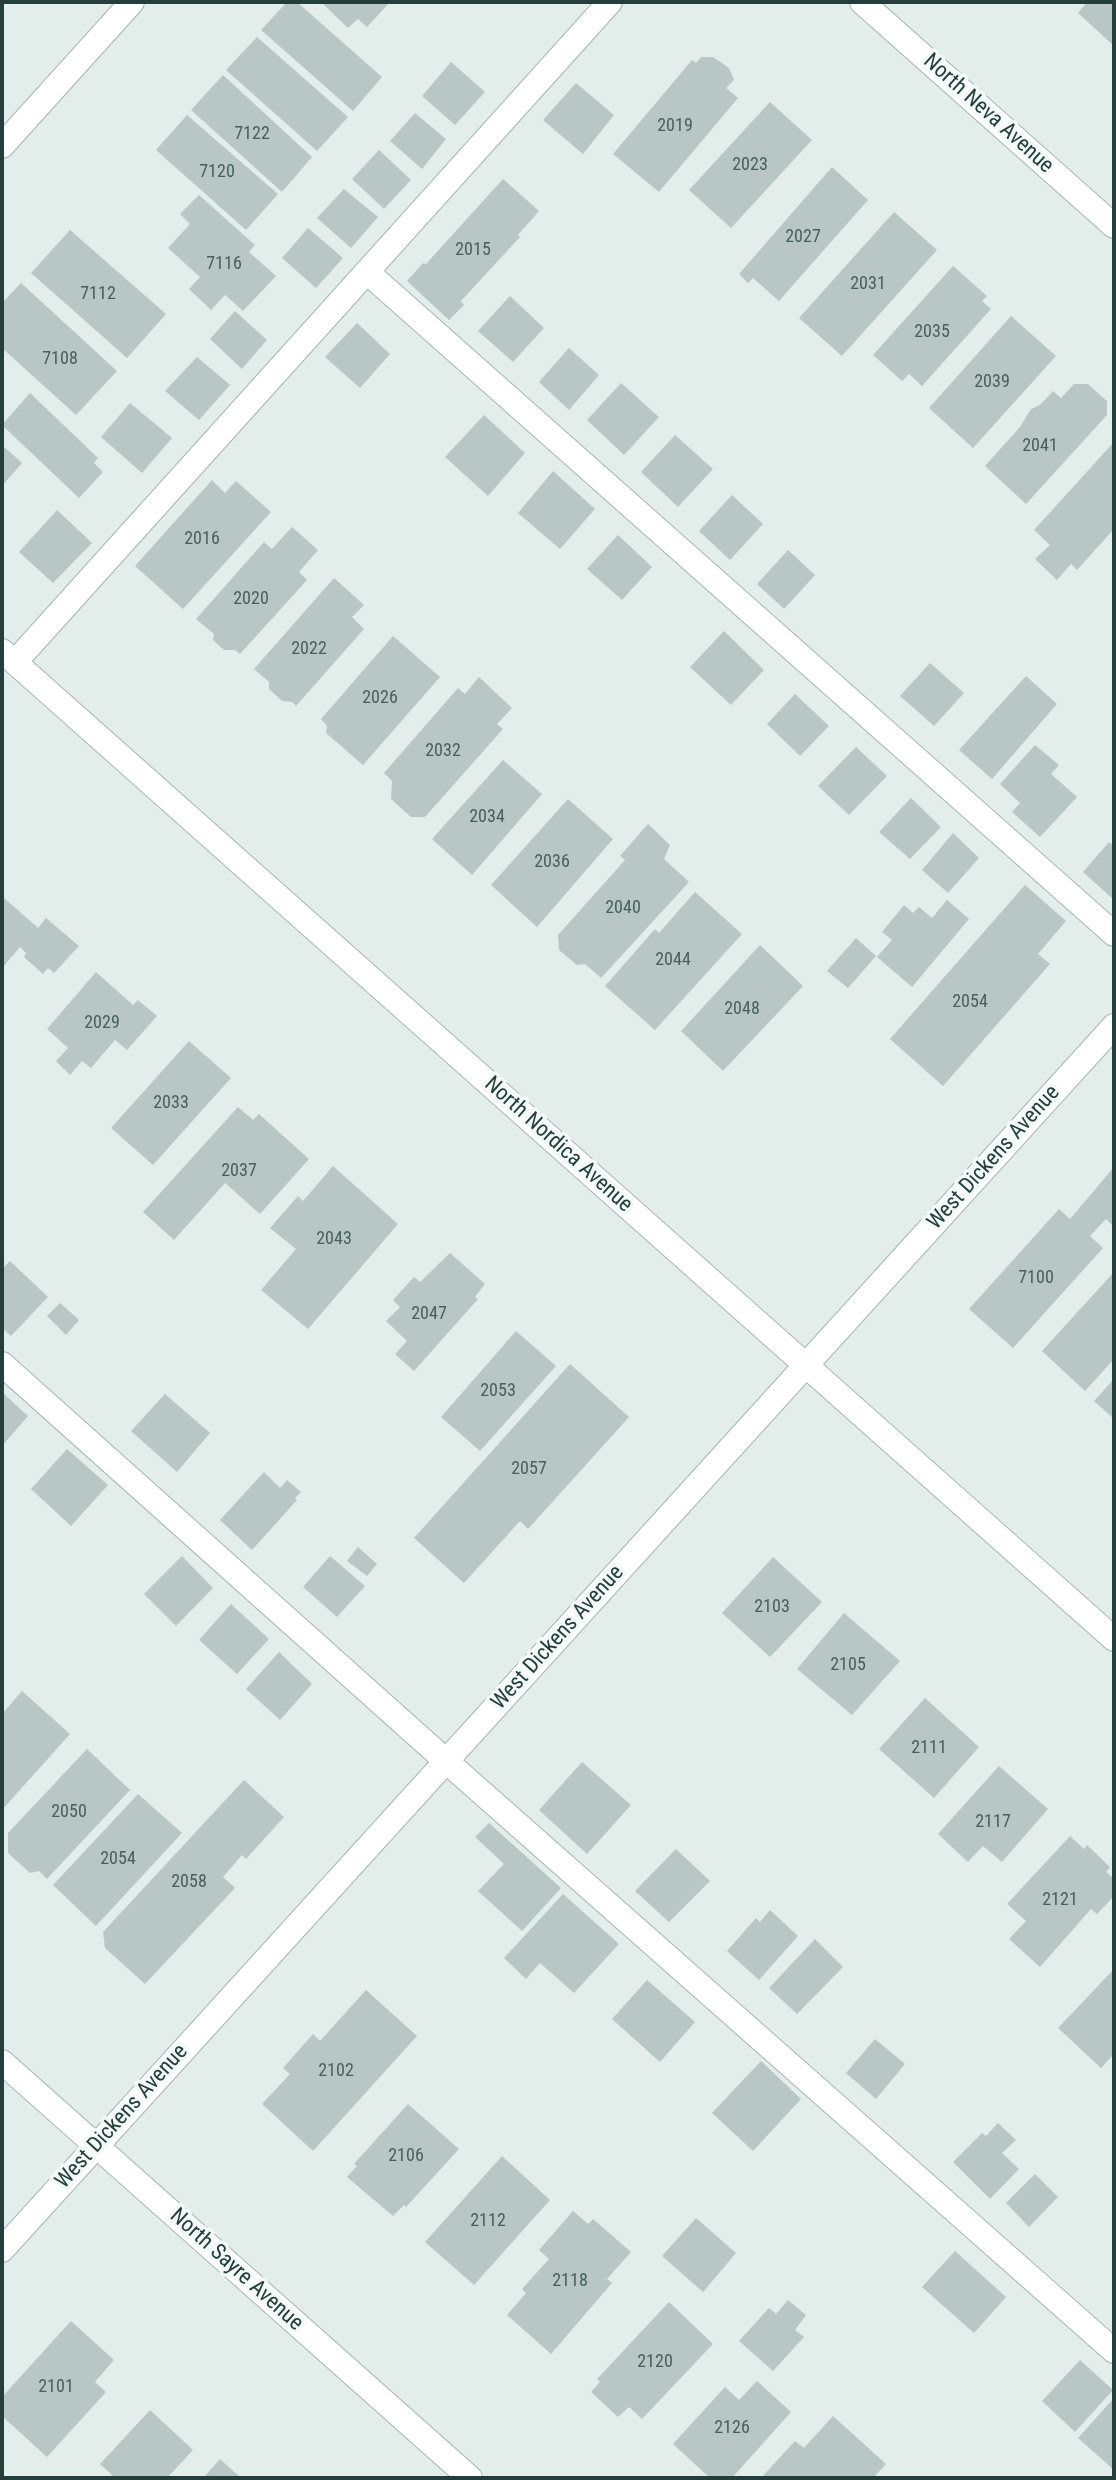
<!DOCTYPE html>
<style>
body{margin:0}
#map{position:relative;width:1116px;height:2480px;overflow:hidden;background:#e3edea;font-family:"Roboto Condensed",sans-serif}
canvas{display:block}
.frame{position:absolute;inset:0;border:4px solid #233e3b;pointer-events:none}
</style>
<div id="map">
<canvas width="1116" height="2480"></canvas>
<div class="frame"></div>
</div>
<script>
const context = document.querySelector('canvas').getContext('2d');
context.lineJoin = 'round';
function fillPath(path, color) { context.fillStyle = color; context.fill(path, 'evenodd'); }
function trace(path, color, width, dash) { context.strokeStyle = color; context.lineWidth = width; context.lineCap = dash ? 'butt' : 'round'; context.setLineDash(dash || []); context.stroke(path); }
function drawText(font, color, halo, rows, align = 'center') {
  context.font = font + ' "Roboto Condensed",sans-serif'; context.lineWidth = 7; context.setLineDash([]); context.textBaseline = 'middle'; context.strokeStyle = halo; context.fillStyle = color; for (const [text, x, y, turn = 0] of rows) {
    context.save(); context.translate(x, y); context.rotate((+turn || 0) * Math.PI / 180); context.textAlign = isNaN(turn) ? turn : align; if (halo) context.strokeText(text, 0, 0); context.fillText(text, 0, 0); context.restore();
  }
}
fillPath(new Path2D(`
 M287 2H297L382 77 353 111 261 30Z
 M321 2H390L367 27 358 19 348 28Z
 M1087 2H1114V46L1078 13Z
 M257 37 348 117 317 151 226 70Z
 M701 57H713L729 68 734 80 726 88 738 98 659 192 613 154 692 60 696 63Z
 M451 62 485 92 455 125 422 96Z
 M223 75 312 157 282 192 191 110Z
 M576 83 614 115 583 154 543 120Z
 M770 102 812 140 731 228 689 190Z
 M415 113 446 139 422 169 390 141Z
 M187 115 278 194 246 230 156 150Z
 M379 150 411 180 384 209 352 179Z
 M832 167 868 200 779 301 753 278 748 283 739 274Z
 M503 179 539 211 518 235 520 237 461 301 464 305 449 320 407 281 423 263 426 264Z
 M344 189 378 217 351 248 317 218Z
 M199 195 255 245 249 252 276 276 243 311 225 295 211 310 189 289 200 277 168 248 190 224 180 214Z
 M894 212 937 250 842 356 799 318Z
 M308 228 343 258 316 288 282 258Z
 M70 230 166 314 127 358 31 273Z
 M953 266 987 296 982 301 991 309 922 386 909 374 902 381 873 355Z
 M21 283 117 371 76 415 2 348V303Z
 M510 296 544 328 513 362 478 331Z
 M235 311 267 340 242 369 210 339Z
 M1011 316 1056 356 973 448 929 408Z
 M357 323 390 354 360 388 325 357Z
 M569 348 599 375 569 410 539 382Z
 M197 357 230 385 199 420 165 391Z
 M621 383 659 417 624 455 587 420Z
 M1074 384H1088L1107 401V415L1026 504 985 466 1020 427 1031 409 1040 405 1053 391 1061 398Z
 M30 393 98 458 94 463 103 472 79 498 2 425Z
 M130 403 172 438 142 473 101 437Z
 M484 415 525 453 488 496 445 457Z
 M675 435 713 469 678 507 641 472Z
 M1114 442V529L1077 570 1071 564 1057 580 1035 559 1050 545 1034 530Z
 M2 445 22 463 2 486Z
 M553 471 595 509 560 549 518 513Z
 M212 480 225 493 236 481 271 512 183 609 135 566Z
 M732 495 763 524 730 560 699 531Z
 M57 510 92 543 53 583 19 552Z
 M292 527 318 550 299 572 307 580 240 654 235 650H224L213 640 214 634 196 619 264 542 272 549Z
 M618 535 652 567 622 600 587 569Z
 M788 550 815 575 784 609 757 584Z
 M334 578 364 605 352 617 364 629 296 706 292 702 282 701 269 689V682L254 669Z
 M724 631 764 670 731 705 690 667Z
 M393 636 440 677 363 765 326 733 327 726 321 719Z
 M930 663 964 693 934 726 900 696Z
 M1026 676 1057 704 992 779 959 750Z
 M479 677 512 708 497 724 503 729 425 817H411L391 799 392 781 384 773 458 688 465 694Z
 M795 694 829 726 800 756 767 724Z
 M1035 745 1059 765 1051 774 1077 797 1040 837 1012 812 1020 803 1000 784Z
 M856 747 887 776 849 815 818 786Z
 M503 760 542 794 472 875 432 839Z
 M911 798 941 827 910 859 879 832Z
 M568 799 613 839 537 927 491 885Z
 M648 824 670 845 664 859 689 882 601 978 585 964 577 965 559 950 558 935 625 860 620 856Z
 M953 833 979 858 948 893 922 870Z
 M1109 842 1114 846V900L1083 872Z
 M1025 885 1066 921 1038 954 1050 964 943 1086 890 1039Z
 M695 892 742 934 655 1030 605 986 655 929 659 933Z
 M2 896 38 928 46 918 79 946 54 973 48 968 43 974 24 957 26 953 20 947 2 968Z
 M947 900 969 919 912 987 877 957 892 940 882 932 904 905 913 913 919 907 932 918Z
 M856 938 876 956 848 988 827 971Z
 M760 945 803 986 723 1071 681 1031Z
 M96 972 133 1005 138 1000 157 1016 127 1050 115 1040 91 1068 82 1061 70 1075 56 1061 68 1048 47 1029Z
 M189 1041 231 1078 153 1165 111 1128Z
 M238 1107 253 1120 259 1114 309 1159 260 1214 225 1183 174 1240 143 1212Z
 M333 1166 398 1224 308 1329 261 1290 296 1249 270 1228 298 1196 303 1201Z
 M1114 1167V1227L1106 1219 1090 1236 1103 1248 1013 1348 969 1309 1059 1209 1070 1219Z
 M450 1253 485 1284 475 1297 478 1299 414 1371 395 1354 407 1341 386 1321 400 1307 393 1300 414 1277 420 1282Z
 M10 1261 48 1297 11 1336 2 1328V1269Z
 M1114 1272V1359L1085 1391 1042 1351Z
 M60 1303 79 1320 66 1335 47 1316Z
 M516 1331 556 1366 480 1451 441 1417Z
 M570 1364 629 1417 528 1529 520 1521 464 1583 414 1538Z
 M1114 1379V1419L1094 1401Z
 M2 1392 28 1416 2 1446Z
 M165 1394 210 1433 177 1472 131 1431Z
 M67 1449 108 1485 71 1526 31 1489Z
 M264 1472 280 1488 287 1480 301 1492 295 1498 297 1500 252 1550 220 1520Z
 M358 1547 377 1564 367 1576 347 1561Z
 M182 1556 213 1588 176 1626 144 1594Z
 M330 1556 365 1586 337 1617 303 1587Z
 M773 1557 822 1602 770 1657 722 1613Z
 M231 1604 269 1639 237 1674 199 1640Z
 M844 1613 900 1661 852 1715 797 1669Z
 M279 1652 312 1684 280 1720 246 1689Z
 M22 1691 70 1734 2 1810V1714Z
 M925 1698 979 1747 934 1798 879 1749Z
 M87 1749 130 1790 47 1879 39 1871 30 1873 8 1853V1833Z
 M582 1762 631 1805 587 1854 539 1810Z
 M999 1766 1048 1809 1002 1862 983 1846 968 1862 938 1834Z
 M244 1780 284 1817 246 1859 242 1855 223 1877 235 1888 145 1984 105 1948 103 1932Z
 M138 1794 182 1833 96 1926 53 1885Z
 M489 1823 561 1888 522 1931 478 1891 504 1864 475 1837Z
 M1070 1836 1084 1849 1087 1845 1110 1867 1106 1872 1114 1879V1896L1097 1914 1091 1909 1040 1967 1009 1939 1026 1921 1007 1904Z
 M676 1849 710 1881 669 1922 635 1891Z
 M563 1894 619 1944 574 1993 540 1963 526 1979 504 1958Z
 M770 1910 798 1936 759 1980 727 1951 756 1918 760 1922Z
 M815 1939 843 1967 797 2014 769 1988Z
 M1114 1969V2054L1101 2068 1058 2028Z
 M647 1980 695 2022 660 2062 612 2019Z
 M366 1990 417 2036 313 2151 262 2104 290 2074 283 2068 313 2034 320 2041Z
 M875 2039 905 2064 876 2099 846 2073Z
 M761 2061 801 2099 753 2151 712 2113Z
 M408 2104 459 2149 406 2207 404 2205 393 2216 347 2177 357 2166 354 2164Z
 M998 2123 1016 2140 1002 2153 1019 2169 990 2199 953 2162 982 2133 986 2136Z
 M502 2156 550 2200 474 2285 425 2242Z
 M1035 2174 1058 2197 1029 2227 1006 2203Z
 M573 2211 588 2224 593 2219 631 2252 607 2279 612 2283 551 2354 507 2315 526 2293 522 2289 549 2259 539 2250Z
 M696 2218 736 2253 703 2292 662 2256Z
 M955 2251 1006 2297 974 2333 922 2287Z
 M788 2300 806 2315 795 2330 804 2337 773 2371 739 2341 769 2308 776 2314Z
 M669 2302 713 2344 642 2419 629 2407 618 2417 591 2392 600 2382 597 2379Z
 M71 2321 114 2360 95 2382 106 2392 47 2457 2 2416V2397Z
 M1080 2360 1113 2390 1075 2432 1042 2401Z
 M757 2381 791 2412 732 2478H710L673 2444 725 2387 739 2400Z
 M1114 2398V2470L1078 2438Z
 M150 2410 193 2450 167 2478H115L100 2464Z
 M833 2416 886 2464 873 2478H761L795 2441 804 2448Z
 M220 2459 241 2478H203Z`), '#b8c7c4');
const lane = new Path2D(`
 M367 272 1114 934
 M15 662 610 2
 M2 1364 446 1761 1114 2351`);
const street = new Path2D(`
 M862 2 1114 226
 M2 146 132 2
 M2 651 1114 1639
 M2 2062 470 2478
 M2 2250 1114 1026`);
trace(lane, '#a6b5b2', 26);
trace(street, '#a6b5b2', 26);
trace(lane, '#fff', 24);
trace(street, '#fff', 24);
drawText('18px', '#48605d', null, [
 ["2019",675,126],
 ["7122",252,134],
 ["2023",750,165],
 ["7120",217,172],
 ["2027",803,237],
 ["2015",473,250],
 ["7116",224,264],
 ["2031",868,284],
 ["7112",98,294],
 ["2035",932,332],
 ["7108",60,359],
 ["2039",992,382],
 ["2041",1040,446],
 ["2016",202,539],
 ["2020",251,599],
 ["2022",309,649],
 ["2026",380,698],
 ["2032",443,751],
 ["2034",487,817],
 ["2036",552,862],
 ["2040",623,908],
 ["2044",673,960],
 ["2054",970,1002],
 ["2048",742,1009],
 ["2029",102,1023],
 ["2033",171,1103],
 ["2037",239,1171],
 ["2043",334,1239],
 ["7100",1036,1278],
 ["2047",429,1314],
 ["2053",498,1391],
 ["2057",529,1469],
 ["2103",772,1607],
 ["2105",848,1665],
 ["2111",929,1748],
 ["2050",69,1812],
 ["2117",993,1822],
 ["2054",118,1859],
 ["2058",189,1882],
 ["2121",1060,1900],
 ["2102",336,2071],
 ["2106",406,2156],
 ["2112",488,2221],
 ["2118",570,2281],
 ["2120",655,2362],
 ["2101",56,2387],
 ["2126",732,2428]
]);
drawText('22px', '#233e3b', '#f3f9f7', [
 ["North Neva Avenue",988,114,42],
 ["North Nordica Avenue",558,1145,42],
 ["West Dickens Avenue",994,1158,-48],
 ["West Dickens Avenue",558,1638,-48],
 ["West Dickens Avenue",122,2117,-48],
 ["North Sayre Avenue",236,2270,42]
]);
</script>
